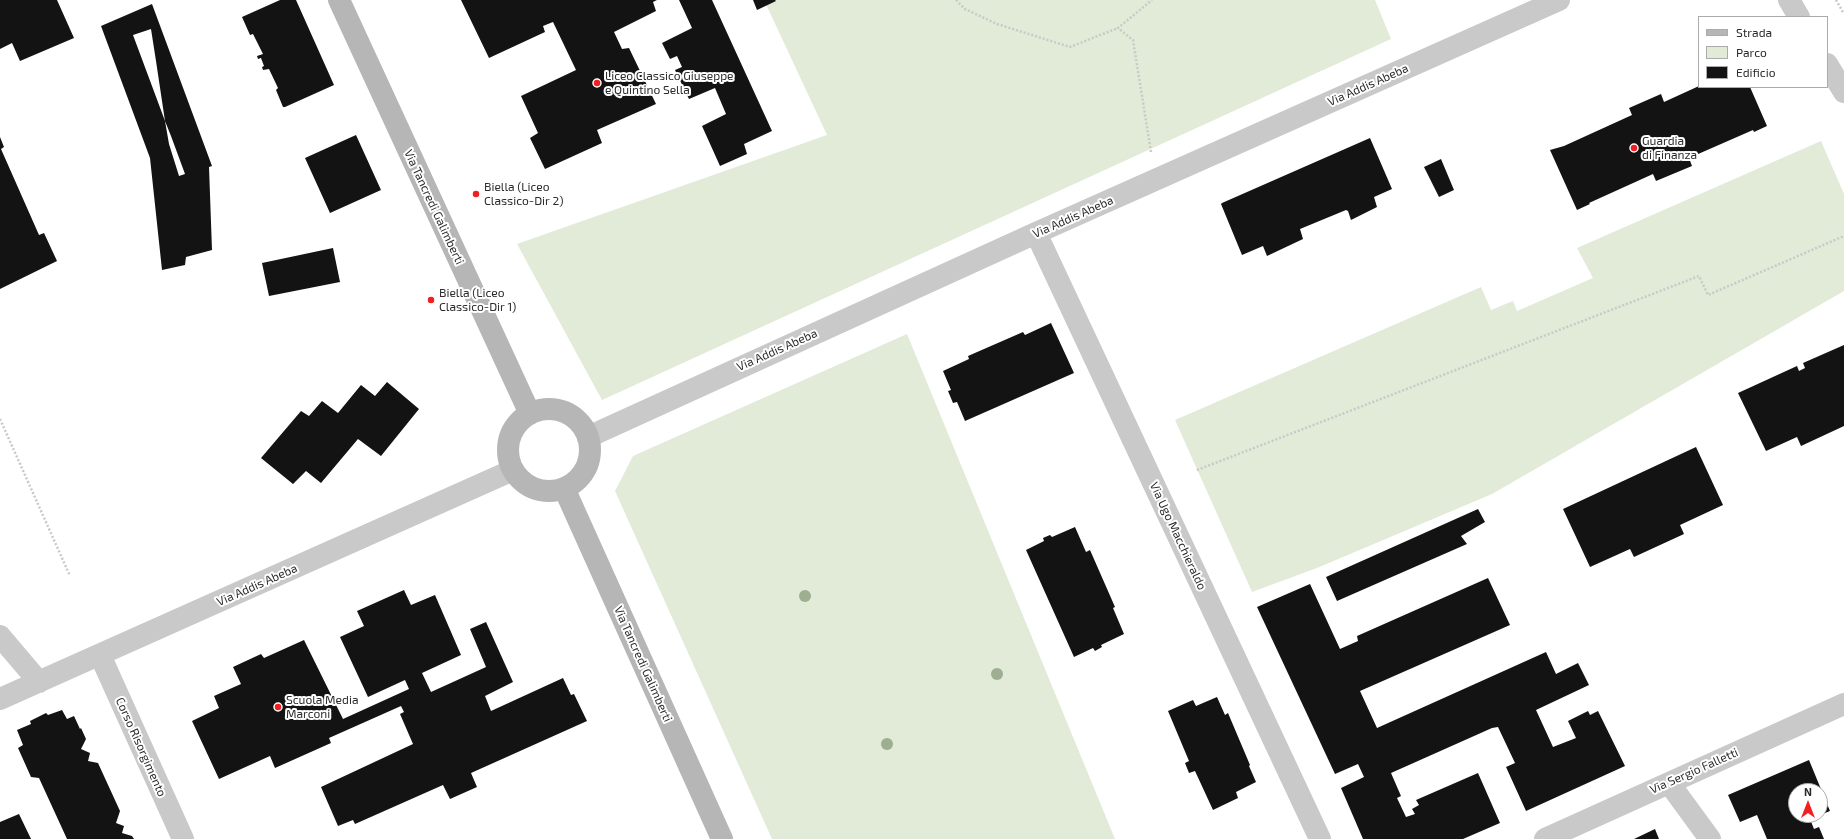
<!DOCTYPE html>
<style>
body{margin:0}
#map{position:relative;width:1844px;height:839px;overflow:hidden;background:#fff;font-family:"Exo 2",sans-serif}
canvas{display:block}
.legend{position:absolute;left:1698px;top:16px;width:130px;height:72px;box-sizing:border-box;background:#fff;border:1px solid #ababab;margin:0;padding:5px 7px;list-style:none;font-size:12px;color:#2c2c2c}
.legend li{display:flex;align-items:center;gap:8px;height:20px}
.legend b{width:20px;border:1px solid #ababab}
.north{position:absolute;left:1788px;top:783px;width:40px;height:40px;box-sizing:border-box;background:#fff;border:1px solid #ababab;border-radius:50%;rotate:0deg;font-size:11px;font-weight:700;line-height:16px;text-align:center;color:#2c2c2c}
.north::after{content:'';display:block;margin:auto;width:14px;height:18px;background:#f31e20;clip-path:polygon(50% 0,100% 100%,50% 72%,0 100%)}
</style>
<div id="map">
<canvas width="1844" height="839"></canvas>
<ul class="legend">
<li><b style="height:5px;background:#b6b6b6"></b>Strada</li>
<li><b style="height:11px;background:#e1ebd8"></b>Parco</li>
<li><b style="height:11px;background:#131313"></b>Edificio</li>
</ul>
<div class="north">N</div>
</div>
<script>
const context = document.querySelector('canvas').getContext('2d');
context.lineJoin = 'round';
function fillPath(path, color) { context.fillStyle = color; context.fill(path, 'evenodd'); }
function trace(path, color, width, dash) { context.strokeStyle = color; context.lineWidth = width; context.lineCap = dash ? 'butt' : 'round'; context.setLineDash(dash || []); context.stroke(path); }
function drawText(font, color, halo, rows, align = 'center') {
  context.font = font + ' "Exo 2",sans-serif'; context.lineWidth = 4; context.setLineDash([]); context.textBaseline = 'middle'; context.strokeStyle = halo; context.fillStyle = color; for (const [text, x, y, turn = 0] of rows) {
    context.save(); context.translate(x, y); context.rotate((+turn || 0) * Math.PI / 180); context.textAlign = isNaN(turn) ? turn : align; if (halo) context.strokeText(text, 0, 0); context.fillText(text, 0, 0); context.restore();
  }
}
fillPath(new Path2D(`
 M764 0H1375L1391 39 602 400 517 244 827 135Z
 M1821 141 1844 194V291L1492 494 1317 568 1252 592 1175 420 1481 287 1491 310 1513 301 1517 311 1593 278 1577 248Z
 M907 334 1115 839H772L615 491 633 456Z`), '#e1ebd8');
fillPath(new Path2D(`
 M0 0H57L74 38 20 61 12 43 0 49Z
 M280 0H296L334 85 285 107H283L276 90 278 88 269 69 263 70 262 67 264 66 261 58 258 59 257 56 263 54 253 34 250 35 242 17Z
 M461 0H657L653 2 656 11 614 32 622 49 629 48 656 104 597 130 602 143 545 169 530 138 538 133 521 96 576 70 553 22 543 26 545 32 489 58Z
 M679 0H712L772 131 744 144 747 154 720 166 702 126 726 114 715 88 689 99 675 70 682 67 677 56 670 59 662 43 692 28Z
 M753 0H775L776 1 757 10Z
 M152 4 212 166 209 167 212 250 186 257 185 265 162 270 150 158 101 26ZM151 29 156 61 165 121 133 35ZM165 121 171 136 185 174 179 176 169 144Z
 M1699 86 1750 87 1767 126 1754 132 1753 130 1689 158 1692 166 1656 181 1653 174 1589 203 1590 204 1577 210 1550 150 1564 146 1632 115 1629 108 1661 94 1664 102Z
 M356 135 381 190 330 213 305 158Z
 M0 137 4 147 1 149 39 235 44 233 57 261 0 289Z
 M1370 138 1392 189 1374 197 1377 207 1351 220 1348 211 1346 210 1300 229 1303 239 1267 256 1263 246 1242 255 1221 204 1222 203Z
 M1441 159 1454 190 1439 197 1424 167Z
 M333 248 340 282 269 296 262 263Z
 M1051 323 1074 373 965 421 957 402 953 403 948 391 951 390 943 371 969 359 968 356 1023 332 1025 335Z
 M1844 345V426L1801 446 1797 437 1766 451 1738 393 1797 366 1799 371 1805 368 1803 363Z
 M387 382 419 409 381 456 358 439 321 483 306 471 293 484 261 458 301 411 309 416 322 401 338 413 361 385 375 396Z
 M1696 447 1723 505 1680 525 1684 534 1634 557 1630 549 1590 567 1563 509Z
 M1478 509 1485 522 1461 536 1467 544 1337 601 1326 577Z
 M1075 527 1086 552 1090 550 1115 607 1113 608 1124 634 1101 645 1102 647 1095 651 1093 648 1074 657 1026 550 1044 541 1043 538 1050 535 1052 537Z
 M1488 578 1510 625 1360 691 1377 728 1546 652 1556 674 1578 663 1589 685 1536 710 1553 747 1576 738 1568 721 1588 711 1590 715 1598 711 1625 766 1526 811 1506 767 1515 763 1498 727 1492 728 1391 773 1401 796 1397 798 1406 817 1415 814 1412 809 1419 805 1416 800 1478 773 1500 823 1463 839H1363L1341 788 1364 777 1358 764 1335 774 1257 607 1310 584 1340 649 1358 641 1357 636Z
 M404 590 411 605 435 595 461 655 422 673 431 692 486 667 470 629 486 622 513 682 485 696 491 711 563 678 571 695 574 694 587 721 471 773 477 787 450 799 443 785 355 824 353 820 338 826 321 787 413 744 400 714 404 712 401 706 329 738 331 743 275 768 270 756 219 779 192 721 219 708 214 696 241 684 233 667 261 654 264 658 304 640 343 719 409 689 405 680 368 697 340 637 364 626 357 611Z
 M1217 697 1225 715 1228 713 1250 765 1249 766 1256 782 1236 792 1238 798 1213 810 1195 771 1189 773 1185 763 1189 761 1168 711 1193 700 1196 706Z
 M62 710 67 719 74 716 80 729 81 728 86 739 81 749 90 753 88 761 98 763 120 811 116 823 124 826 122 833 132 836 134 839H67L39 778 31 777 18 748 23 745 17 730 31 724 30 721 46 713 48 715Z
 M1809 760 1830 811 1810 819 1814 829 1819 827 1824 839H1767L1757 815 1740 822 1728 795ZM1796 791H1820V815H1796Z
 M19 814 31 839H0V822Z
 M1655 829 1659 839H1634Z`), '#131313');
trace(new Path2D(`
 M956 0 965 9 997 24 1070 47 1118 28
 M1836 0 1844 14
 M1151 152 1133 40 1118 28 1152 0
 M0 419 70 576
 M1197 470 1699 276 1708 295 1844 236`), '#c9c9c9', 2.5, [2, 2]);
trace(new Path2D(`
 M1789 0 1799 17
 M1827 64 1844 92
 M1036 233 1320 839
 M588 437 1036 233 1559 0
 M0 636 39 682
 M100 655 183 839
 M0 699 513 470
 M1669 783 1710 839
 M1545 839 1844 704`), '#c9c9c9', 22);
trace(new Path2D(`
 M339 0 530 414
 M508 450a41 41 0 1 1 82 0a41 41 0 1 1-82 0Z
 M564 488 722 839`), '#b6b6b6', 22);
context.fillStyle = '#9dae91';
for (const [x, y] of [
 [805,596],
 [997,674],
 [887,744]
]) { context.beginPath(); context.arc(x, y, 6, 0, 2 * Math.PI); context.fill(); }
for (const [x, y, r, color] of [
 [597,83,4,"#f31e20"],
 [1634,148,4,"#f31e20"],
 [476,194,4,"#f31e20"],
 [431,300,4,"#f31e20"],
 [278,707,4,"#f31e20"]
]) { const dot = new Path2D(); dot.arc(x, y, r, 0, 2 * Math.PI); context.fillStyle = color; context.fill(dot); trace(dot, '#fff', 1.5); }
drawText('12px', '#2c2c2c', '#fff', [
 ["Liceo Classico Giuseppe",605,76],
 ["e Quintino Sella",605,90],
 ["Guardia",1642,141],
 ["di Finanza",1642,155],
 ["Biella (Liceo",484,187],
 ["Classico-Dir 2)",484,201],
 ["Biella (Liceo",439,293],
 ["Classico-Dir 1)",439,307],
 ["Scuola Media",286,700],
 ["Marconi",286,714]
], 'left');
drawText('12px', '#2c2c2c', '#fff', [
 ["Via Addis Abeba",1368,85,-24],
 ["Via Tancredi Galimberti",434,207,65],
 ["Via Addis Abeba",1073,217,-24],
 ["Via Addis Abeba",777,350,-24],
 ["Via Ugo Macchieraldo",1178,536,65],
 ["Via Addis Abeba",257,585,-24],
 ["Via Tancredi Galimberti",643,664,66],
 ["Corso Risorgimento",141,747,66],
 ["Via Sergio Falletti",1694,771,-24]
]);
</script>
